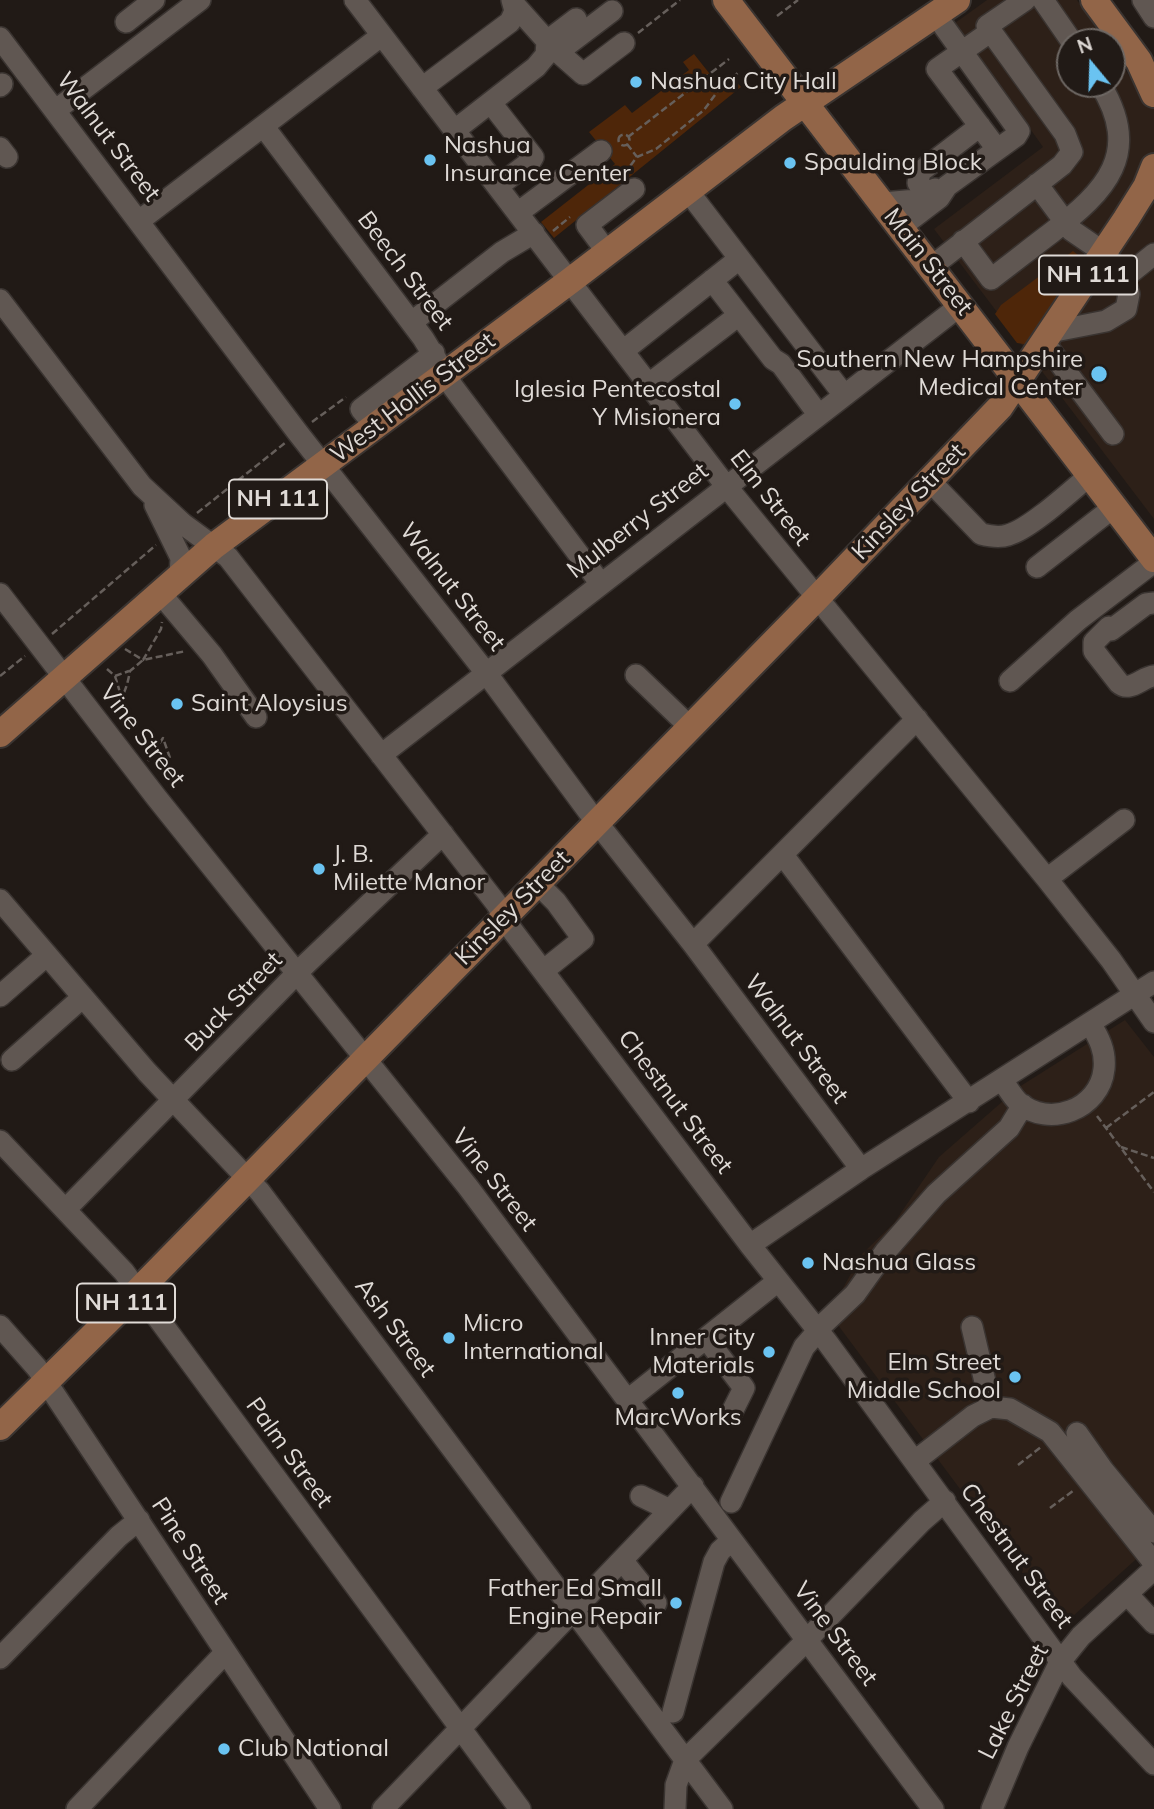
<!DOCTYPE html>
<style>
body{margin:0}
#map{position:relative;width:1154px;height:1809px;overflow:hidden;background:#211a16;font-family:Mulish,sans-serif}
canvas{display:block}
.north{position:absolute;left:1056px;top:28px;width:70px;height:70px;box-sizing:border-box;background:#211a16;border:2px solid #6d6763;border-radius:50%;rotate:341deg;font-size:19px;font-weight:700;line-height:28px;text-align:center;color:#dfdad6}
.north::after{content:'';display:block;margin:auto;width:24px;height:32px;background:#6ac3f1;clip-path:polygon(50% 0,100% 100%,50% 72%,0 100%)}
</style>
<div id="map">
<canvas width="1154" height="1809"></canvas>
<div class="north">N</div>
</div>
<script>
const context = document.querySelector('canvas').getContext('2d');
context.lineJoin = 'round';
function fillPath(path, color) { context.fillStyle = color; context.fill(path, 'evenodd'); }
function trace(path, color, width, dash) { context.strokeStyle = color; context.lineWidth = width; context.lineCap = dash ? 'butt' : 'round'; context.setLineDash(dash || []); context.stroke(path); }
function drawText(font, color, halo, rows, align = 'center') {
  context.font = font + ' Mulish,sans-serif'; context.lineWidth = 7; context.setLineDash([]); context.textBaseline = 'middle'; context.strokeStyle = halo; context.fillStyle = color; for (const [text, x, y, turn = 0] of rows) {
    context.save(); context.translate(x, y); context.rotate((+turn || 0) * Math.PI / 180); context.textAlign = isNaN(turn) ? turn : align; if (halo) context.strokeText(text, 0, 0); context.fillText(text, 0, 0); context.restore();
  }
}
fillPath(new Path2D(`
 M987 0H1077L1106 42H1070V84H1112V51L1148 103 1154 107V519L934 229 1043 147 955 23Z
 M1125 1020 1154 1057V1543L1062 1626 829 1313 862 1254 894 1223 939 1157 1019 1087Z`), '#2d2018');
fillPath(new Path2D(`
 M694 54 713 78 707 83 712 90H722L735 80 741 87 554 238 541 222 615 164 589 132 625 105 632 113 689 70 683 62Z
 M1073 251 1088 263 1030 345 1017 343 995 314 1001 305Z`), '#4e2609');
const minor = new Path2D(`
 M355 0 726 486 1047 879 1111 960 1154 1022
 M1043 0 1072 42
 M1143 0 1154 17
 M126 22 154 0
 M990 32 937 69 997 149
 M0 38 298 433 487 674 588 811 693 944 861 1169
 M547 41 576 19
 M548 50 558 52 612 11
 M558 52 583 74 624 43
 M0 86 2 84
 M422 88 510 22 515 11 512 0
 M491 103 533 157 530 162 498 186
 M56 110 200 0
 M264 127 423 338 453 387 601 584
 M455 130 536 67 546 55 547 41 513 3
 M0 148 7 157
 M1037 184 1071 230 1106 254 1124 278 1129 294 1126 309 1106 321 1050 332
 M688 191 844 395
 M927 195 918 183 920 172 980 126
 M883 203 917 200 935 189
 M519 212 601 151
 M139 221 381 36
 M901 227 939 198 947 186 1016 136 1019 131 935 14
 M963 241 991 279C1011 264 1031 248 1051 233 1106 191 1143 153 1100 84
 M607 252 587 225 634 189
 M931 267 1062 165 1072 152 1065 134 987 26 1025 0
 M1124 278 1154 254
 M712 280 773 359 781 364 818 414
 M0 300 142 486 183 524 228 557 496 903 512 930 750 1245 827 1342 1072 1677 1154 1764
 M412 322 502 252 534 233
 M1042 344 1050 350 1113 434
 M623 351 739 259
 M649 384 739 315
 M375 426 361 409 434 353
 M929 480 981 534C989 536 999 538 1008 535 1030 529 1071 491 1090 475
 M155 505 181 558 180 575
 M1037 567 1114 507
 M160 593 212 655 256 717
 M0 594 156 797 468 1187 933 1809
 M1109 627 1094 642V651L1119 683C1130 693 1142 677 1154 676
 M1111 630 1146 604 1154 603
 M636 675 690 727
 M1010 681 1078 620 1154 562
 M381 755 961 305
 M783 855 969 1102
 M1047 879 1124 820
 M537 883 556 902 583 939 543 971
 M0 900 147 1072 260 1192 722 1809
 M693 944 917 719
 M0 996 47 955
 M12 1060 83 997
 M1002 1080C1007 1087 1012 1096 1018 1102 1049 1129 1100 1109 1104 1069 1106 1051 1099 1038 1090 1023
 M0 1141 124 1272 520 1809
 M66 1209 306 964 443 834
 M750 1245 861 1169 1154 982
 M0 1326 37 1368 330 1809
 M817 1330 855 1294 885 1252 936 1194 1009 1128 1023 1105
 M706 1338 744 1388 730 1416
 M628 1400 778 1281
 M991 1407 1010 1409 1050 1432 1154 1563
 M1077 1433 1103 1470 1154 1532
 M915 1461 973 1416 991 1407 972 1327
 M641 1496 670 1510
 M731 1502 804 1347 818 1331
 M622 1560 656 1603
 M1127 1594 1154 1623
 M0 1658 119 1536 139 1520
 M673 1712 714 1562 720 1551 732 1540
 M685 1760 798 1649 922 1521 945 1501
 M77 1809 225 1653
 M383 1809 693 1486
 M675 1809 676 1785 685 1760
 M992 1809 1018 1747 1060 1662 1081 1636 1154 1569`);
const major = new Path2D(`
 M726 0 1154 559
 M1094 0 1139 61 1154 94
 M0 734 214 546 570 281 783 118 957 0
 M0 1427 138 1291 817 598 1000 407 1126 219 1146 187 1154 167`);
trace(minor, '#3a3431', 24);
trace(major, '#3a3431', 30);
trace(new Path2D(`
 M777 16 798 0
 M638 33 680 0
 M618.5 140a5.5 5.5 0 1 1 11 0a5.5 5.5 0 1 1-11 0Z
 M628 137 729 59
 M627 144 637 157
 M624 174 637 157 656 149 704 110 720 88 739 72
 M553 231 570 217
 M312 422 346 397
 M197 513 285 443
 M52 634 156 545
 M125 649 143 660 161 629 162 622
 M107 669 115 676 122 699
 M0 676 25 656
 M115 676 129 671
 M111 709C124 698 127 687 130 671L143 660 186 651
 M148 761 163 738 170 758
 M1097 1116 1154 1192
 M1106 1128 1154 1092
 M1121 1147 1154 1158
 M1018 1465 1041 1447
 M1050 1508 1073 1491`), '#665f5b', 2.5, [7, 3.5]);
trace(minor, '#605752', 21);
trace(major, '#926548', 26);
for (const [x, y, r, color] of [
 [636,82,7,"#6ac3f1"],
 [430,160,7,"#6ac3f1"],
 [790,163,7,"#6ac3f1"],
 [1099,374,9,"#6ac3f1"],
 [735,404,7,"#6ac3f1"],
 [177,704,7,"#6ac3f1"],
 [319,869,7,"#6ac3f1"],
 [808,1263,7,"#6ac3f1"],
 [449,1338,7,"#6ac3f1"],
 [769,1352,7,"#6ac3f1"],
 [1015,1377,7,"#6ac3f1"],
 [678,1393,7,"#6ac3f1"],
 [676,1603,7,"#6ac3f1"],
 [224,1749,7,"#6ac3f1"]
]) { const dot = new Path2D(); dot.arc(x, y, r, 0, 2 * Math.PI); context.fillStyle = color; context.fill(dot); trace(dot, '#211a16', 2.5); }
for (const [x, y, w] of [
 [1088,275,98],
 [278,499,98],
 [126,1303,98]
]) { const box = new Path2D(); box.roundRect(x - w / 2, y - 19.5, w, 39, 5); context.fillStyle = '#211a16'; context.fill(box); trace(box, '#dfdad6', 2); }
drawText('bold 23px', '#dfdad6', null, [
 ["NH 111",1088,275],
 ["NH 111",278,499],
 ["NH 111",126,1303]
]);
drawText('24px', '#dfdad6', '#211a16', [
 ["Nashua City Hall",650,82],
 ["Nashua",444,146],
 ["Insurance Center",444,174],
 ["Spaulding Block",804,163],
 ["Southern New Hampshire",1083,360,"right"],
 ["Medical Center",1083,388,"right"],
 ["Iglesia Pentecostal",721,390,"right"],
 ["Y Misionera",721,418,"right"],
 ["Saint Aloysius",191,704],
 ["J. B.",333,855],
 ["Milette Manor",333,883],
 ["Nashua Glass",822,1263],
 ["Micro",463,1324],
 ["International",463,1352],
 ["Inner City",755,1338,"right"],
 ["Materials",755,1366,"right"],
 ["Elm Street",1001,1363,"right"],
 ["Middle School",1001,1391,"right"],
 ["MarcWorks",678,1418,"center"],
 ["Father Ed Small",662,1589,"right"],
 ["Engine Repair",662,1617,"right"],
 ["Club National",238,1749]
], 'left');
drawText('24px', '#dfdad6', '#211a16', [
 ["Walnut Street",108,137,53],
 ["Main Street",928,262,52],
 ["Beech Street",405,271,53],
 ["West Hollis Street",413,398,-37],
 ["Elm Street",770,498,52],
 ["Kinsley Street",909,502,-46],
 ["Mulberry Street",638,521,-38],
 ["Walnut Street",452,587,52],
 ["Vine Street",142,736,52],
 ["Kinsley Street",513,908,-45],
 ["Buck Street",234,1002,-46],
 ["Walnut Street",796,1039,53],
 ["Chestnut Street",675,1102,53],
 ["Vine Street",494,1180,52],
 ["Ash Street",395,1328,53],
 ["Palm Street",289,1453,54],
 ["Pine Street",190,1551,57],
 ["Chestnut Street",1016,1556,54],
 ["Vine Street",835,1634,53],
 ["Lake Street",1014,1702,-63]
]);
</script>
